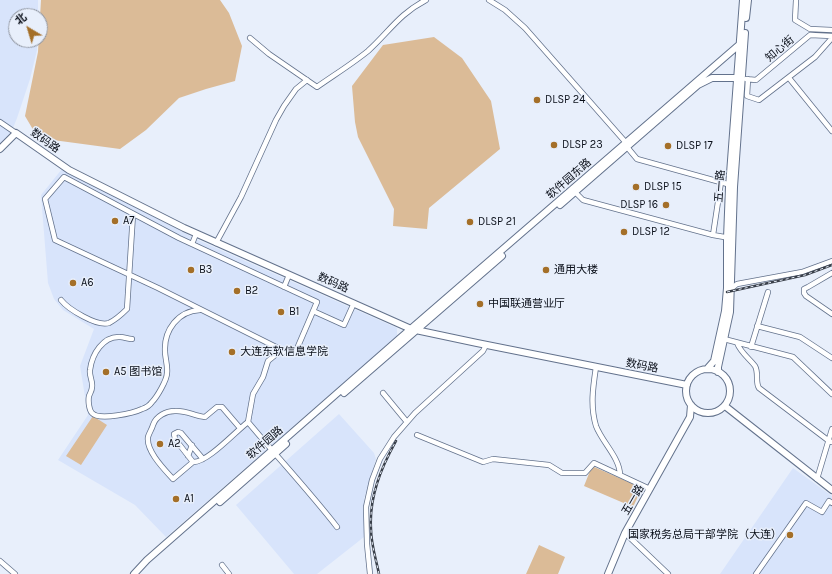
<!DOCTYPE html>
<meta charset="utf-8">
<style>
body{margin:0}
#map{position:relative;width:832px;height:574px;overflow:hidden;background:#e8effb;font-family:Karla,"Noto Sans SC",sans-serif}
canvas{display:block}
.north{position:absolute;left:8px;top:8px;width:40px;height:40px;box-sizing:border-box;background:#e8effb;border:1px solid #8f95a0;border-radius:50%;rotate:322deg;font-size:11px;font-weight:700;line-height:16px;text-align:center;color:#090e18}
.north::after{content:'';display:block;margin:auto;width:14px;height:18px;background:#a46f28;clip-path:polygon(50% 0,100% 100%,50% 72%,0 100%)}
</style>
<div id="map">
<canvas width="832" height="574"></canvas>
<div class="north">北</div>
</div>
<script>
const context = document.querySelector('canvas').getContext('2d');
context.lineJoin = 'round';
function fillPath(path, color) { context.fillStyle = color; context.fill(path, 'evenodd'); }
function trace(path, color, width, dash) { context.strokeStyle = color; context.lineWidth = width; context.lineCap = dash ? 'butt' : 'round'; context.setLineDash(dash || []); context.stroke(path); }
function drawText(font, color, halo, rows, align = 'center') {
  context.font = font + ' Karla,"Noto Sans SC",sans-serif'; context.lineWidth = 3; context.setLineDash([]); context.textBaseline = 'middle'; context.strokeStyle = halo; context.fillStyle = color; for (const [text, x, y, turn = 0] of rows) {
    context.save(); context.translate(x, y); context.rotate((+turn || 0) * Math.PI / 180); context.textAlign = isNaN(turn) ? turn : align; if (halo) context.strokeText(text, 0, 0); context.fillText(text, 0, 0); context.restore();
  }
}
fillPath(new Path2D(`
 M0 0H38V16H16V40H37V50L30 79 17 118 9 138 0 147Z
 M62 169 198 240 397 328V336L166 537 135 505 58 460 88 415 80 366 94 329 63 310 54 299 48 283 41 195Z
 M339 414 374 453 376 459 364 499V537L317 574H294L236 505Z
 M793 468 832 496V574H720Z`), '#d8e4fb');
fillPath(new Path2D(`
 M41 0H220L229 13 242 46 235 81 206 89 179 98 146 130 120 149 38 138 25 116 38 52Z
 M434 37 462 58 491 101 500 149 429 208 427 229 393 226 394 209 358 137 355 122 352 86 383 45Z
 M93 416 107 425 81 465 66 456Z
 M592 466 642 488 633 507 584 486Z
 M539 545 565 557 558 574H526Z`), '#dbbb97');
const minor = new Path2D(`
 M489 0 505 10 525 28 628 145
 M796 0 795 20 810 29 832 30
 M250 38 269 54 317 87C334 75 352 64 368 51 389 32 399 14 426 0
 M789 78 832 131
 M746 79 756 80 810 35 832 36
 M748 79 747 96 759 100 815 57 832 38
 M0 122 16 133
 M627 147 637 159 731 185
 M64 177 179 238 317 302 296 351 279 352 278 348 158 288 55 240 45 199Z
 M576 193 583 200 713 235 730 238
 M713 235 721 182
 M216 243 241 197 276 120 284 106 296 89 307 80
 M192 244 196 234
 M832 273 808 287 804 289V293L806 296 832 314
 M284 287 289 275
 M732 288 737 284 802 272 832 261
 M61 300C68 309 97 327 109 323 115 320 122 314 127 309L133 214
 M313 311 344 325 354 303
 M757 326 800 337 832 358
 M132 339C128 339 124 337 120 337 103 336 92 354 90 370 89 376 93 381 92 387 92 391 90 393 89 396 88 401 89 410 92 413 99 421 134 413 142 409 145 408 150 405 152 402 157 397 167 380 167 373 168 366 165 358 165 351 164 330 178 311 200 310
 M724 339 793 357 832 394
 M737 343C741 353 749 358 755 366 759 373 755 382 759 388L829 441 832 442
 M751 347 768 292
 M279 352 268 361 263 377 253 394 248 422C278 458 309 491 337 527
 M596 367C593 387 590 406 596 426 602 442 620 458 620 475
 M383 393 407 422
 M240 428 222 407H217L205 417C194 416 186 410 175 411 166 411 156 416 153 425 152 429 149 433 148 437 146 451 164 469 173 479L193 462C207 463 235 432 248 422
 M417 435 483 462 493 459 549 465 562 473H585L594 463 650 489
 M188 456 192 445
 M193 462 175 439 174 434 178 432 181 433 203 459
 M817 479 832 429
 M625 533 668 574
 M0 561 15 574
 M222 565 229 574
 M370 574 367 544 366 507 372 480 380 459 394 437 415 413 483 351 486 345
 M756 574 806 503 822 512 829 501 832 503`);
const major = new Path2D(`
 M746 18 748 0
 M0 149 16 133 69 170 184 228 411 329 477 343 687 385
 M560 205 698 85 712 78H741
 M707 369 714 361 725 311 727 288V238L729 187 743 0
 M686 391a22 22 0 1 1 44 0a22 22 0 1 1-44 0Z
 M718 372V367L730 312 734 187 745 33
 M344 393 502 256
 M725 406 832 490
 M220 502 286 444
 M134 574 147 560 399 339 740 44
 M608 574 625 533 690 417 691 405`);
trace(minor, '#63728c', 6);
trace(major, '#63728c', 8);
trace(minor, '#fff', 4.5);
trace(major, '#fff', 6);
const rail = new Path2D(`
 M727 292 805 275 832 265
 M379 574C376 559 371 544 371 529 369 497 381 468 396 441`);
trace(rail, '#393f49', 2.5);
trace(rail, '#e8effb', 1, [3]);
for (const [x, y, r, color] of [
 [537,100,4,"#a46f28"],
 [554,145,4,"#a46f28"],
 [668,146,4,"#a46f28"],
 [636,187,4,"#a46f28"],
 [666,205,4,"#a46f28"],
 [115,221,4,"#a46f28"],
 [470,222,4,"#a46f28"],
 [624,232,4,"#a46f28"],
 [191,270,4,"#a46f28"],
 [546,270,4,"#a46f28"],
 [73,283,4,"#a46f28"],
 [237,291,4,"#a46f28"],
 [480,304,4,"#a46f28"],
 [281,312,4,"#a46f28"],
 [232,352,4,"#a46f28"],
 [106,372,4,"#a46f28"],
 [160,444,4,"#a46f28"],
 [176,499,4,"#a46f28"],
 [790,535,4,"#a46f28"]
]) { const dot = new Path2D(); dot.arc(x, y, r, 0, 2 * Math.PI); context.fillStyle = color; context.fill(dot); trace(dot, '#e8effb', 1.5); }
drawText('11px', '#090e18', '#e8effb', [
 ["知心街",780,49,-40],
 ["数码路",45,141,35],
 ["软件园东路",569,179,-41],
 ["五一路",720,186,-86],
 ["数码路",333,283,24],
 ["数码路",642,366,11],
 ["软件园路",265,443,-41],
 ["五一路",633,500,-60]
]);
drawText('11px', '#090e18', '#e8effb', [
 ["DLSP 24",545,100],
 ["DLSP 23",562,145],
 ["DLSP 17",676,146],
 ["DLSP 15",644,187],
 ["DLSP 16",658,205,"right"],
 ["A7",123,221],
 ["DLSP 21",478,222],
 ["DLSP 12",632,232],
 ["B3",199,270],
 ["通用大楼",554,270],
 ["A6",81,283],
 ["B2",245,291],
 ["中国联通营业厅",488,304],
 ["B1",289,312],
 ["大连东软信息学院",240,352],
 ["A5 图书馆",114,372],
 ["A2",168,444],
 ["A1",184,499],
 ["国家税务总局干部学院（大连）",782,535,"right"]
], 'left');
</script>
